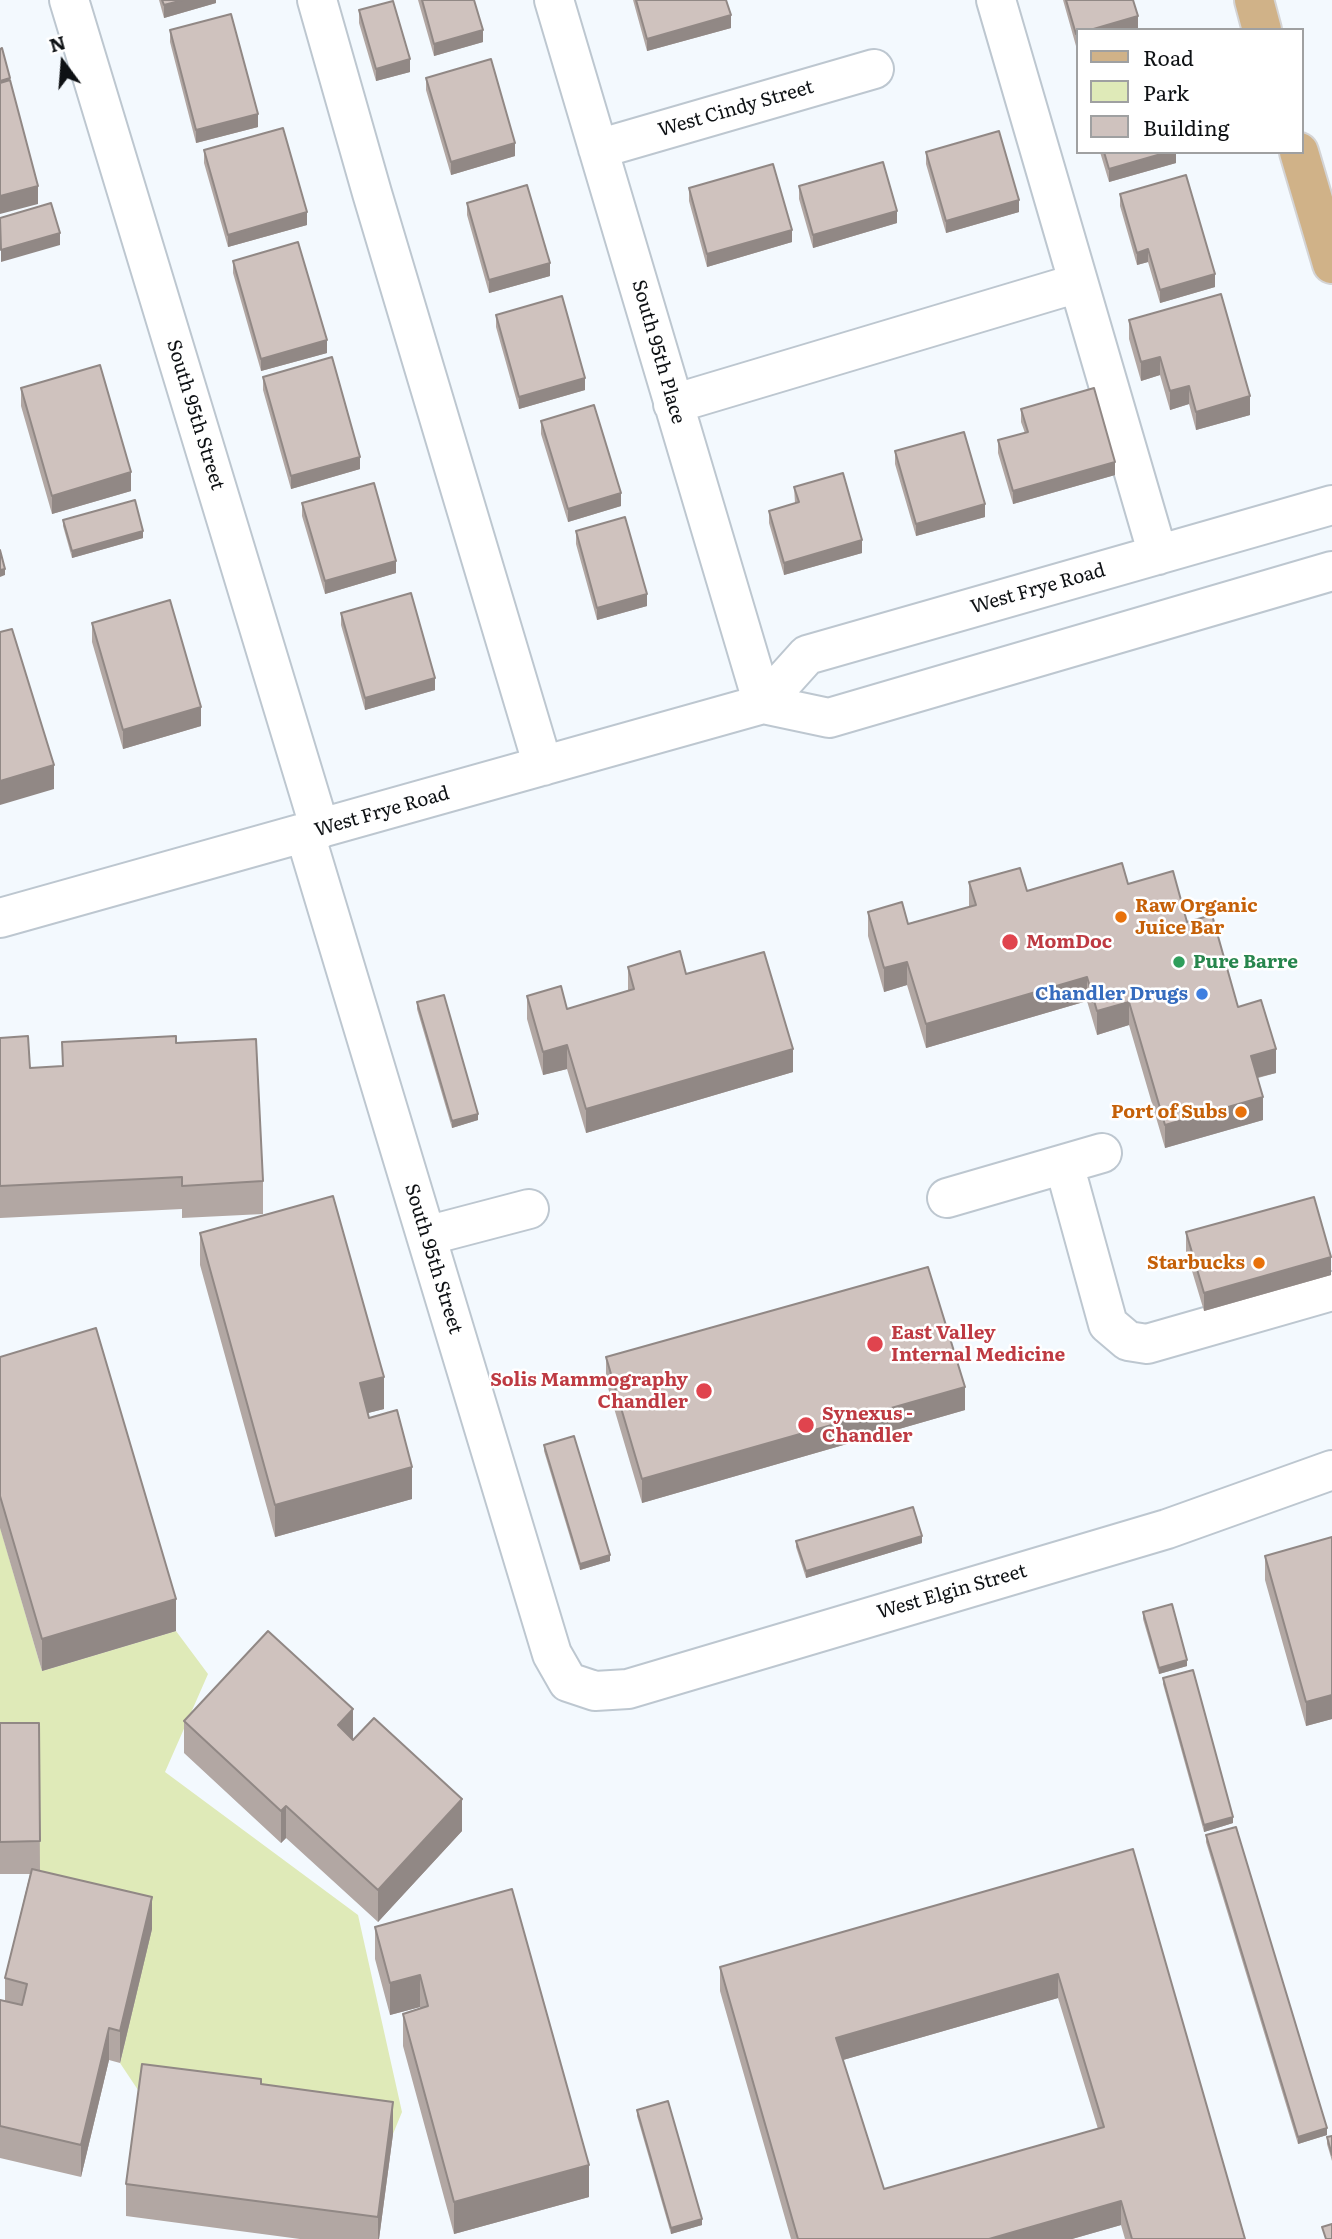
<!DOCTYPE html>
<style>
body{margin:0}
#map{position:relative;width:1332px;height:2239px;overflow:hidden;background:#f3f9fe;font-family:Literata,serif}
canvas{display:block}
.legend{position:absolute;left:1076px;top:28px;width:228px;height:126px;box-sizing:border-box;background:#fff;border:2px solid #9fa0a1;margin:0;padding:9px 12px;list-style:none;font-size:21px;color:#0e1114}
.legend li{display:flex;align-items:center;gap:14px;height:35px}
.legend b{width:35px;border:2px solid #9fa0a1}
.north{position:absolute;left:28px;top:28px;width:70px;height:70px;-webkit-text-stroke:5px #fff;paint-order:stroke;rotate:344deg;font-size:19px;font-weight:700;line-height:28px;text-align:center;color:#0e1114}
.north::after{content:'';display:block;margin:auto;width:24px;height:32px;background:#0e1114;clip-path:polygon(50% 0,100% 100%,50% 72%,0 100%)}
</style>
<div id="map">
<canvas width="1332" height="2239"></canvas>
<ul class="legend">
<li><b style="height:9px;background:#d0b288"></b>Road</li>
<li><b style="height:19px;background:#dfeab8"></b>Park</li>
<li><b style="height:19px;background:#cfc2be"></b>Building</li>
</ul>
<div class="north">N</div>
</div>
<script>
const context = document.querySelector('canvas').getContext('2d');
context.lineJoin = 'round';
function fillPath(path, color) { context.fillStyle = color; context.fill(path, 'evenodd'); }
function trace(path, color, width, dash) { context.strokeStyle = color; context.lineWidth = width; context.lineCap = dash ? 'butt' : 'round'; context.setLineDash(dash || []); context.stroke(path); }
function drawText(font, color, halo, rows, align = 'center') {
  context.font = font + ' Literata,serif'; context.lineWidth = 5; context.setLineDash([]); context.textBaseline = 'middle'; context.strokeStyle = halo; context.fillStyle = color; for (const [text, x, y, turn = 0] of rows) {
    context.save(); context.translate(x, y); context.rotate((+turn || 0) * Math.PI / 180); context.textAlign = isNaN(turn) ? turn : align; if (halo) context.strokeText(text, 0, 0); context.fillText(text, 0, 0); context.restore();
  }
}
fillPath(new Path2D(`
 M0 1527 42 1671 176 1631 208 1674 165 1772 358 1915 402 2112 393 2134 142 2096 120 2063 151 1930 40 1873 0 1754Z`), '#dfeab8');
const minor = new Path2D(`
 M69 0 320 829
 M317 0 372 193 543 766
 M554 0 763 704
 M996 0 1158 555
 M598 149 874 69
 M673 404 1078 283
 M763 704 807 655 1332 505
 M305 834 552 1654 568 1682 595 1691 628 1689 1167 1529 1332 1470
 M0 918 763 704 829 718 1332 571
 M1064 1164 1108 1324 1128 1341 1147 1344 1332 1291
 M947 1198 1102 1153
 M426 1236 529 1209`);
const major = new Path2D(`
 M1254 0 1262 30
 M1299 152 1332 264`);
trace(minor, '#bdc7d0', 42);
trace(major, '#d4d4d5', 42);
trace(minor, '#fff', 38);
trace(major, '#d0b288', 38);
fillPath(new Path2D(`
 M159 0H216V3L164 18Z
 M418 0H474L483 42 434 56Z
 M633 0H726L731 28 647 51Z
 M1063 0H1133L1138 29 1134 30H1078L1076 46Z
 M359 10 410 72 376 81 359 23Z
 M170 30 258 127 196 143 170 42Z
 M426 78 515 156 451 175 426 90Z
 M204 150 307 225 228 247 204 163Z
 M926 152 1019 212 946 233 926 164Z
 M1100 152H1176V163L1109 182Z
 M799 186 897 223 813 248 799 199Z
 M689 188 792 242 707 267 689 201Z
 M1120 194 1215 287 1160 303 1148 262 1137 265 1120 206Z
 M467 203 550 276 489 293 467 215Z
 M233 261 327 353 261 371 233 273Z
 M496 315 585 390 519 409 496 327Z
 M1129 320 1250 415 1196 430 1189 404 1170 410 1160 375 1141 381 1129 339Z
 M263 377 360 469 291 489 263 390Z
 M21 388 131 491 52 514 21 406Z
 M1021 409 1115 475 1013 504 998 453V440L1025 433 1021 422Z
 M541 421 621 506 568 522 541 434Z
 M895 451 985 517 916 536 895 464Z
 M794 487 862 553 784 575 769 523V511L795 503Z
 M302 503 396 573 325 594 302 516Z
 M63 520 143 538 72 558 63 526Z
 M576 531 647 606 597 620 576 544Z
 M341 613 435 690 365 710 341 625Z
 M92 623 201 726 123 749 92 642Z
 M969 882 1027 891 1128 884 1187 922 1238 1007 1276 1073 1258 1078 1263 1120 1165 1148 1129 1025 1097 1035 1087 1001 926 1048 907 985 884 992 868 936V912L908 924 969 907Z
 M628 967 686 974 793 1072 586 1133 567 1069 543 1075 527 1019V996L567 1009 628 991Z
 M417 1002 478 1120 452 1128 417 1009Z
 M0 1038 30 1068 62 1066V1042L176 1043 263 1181V1214L182 1218V1209L0 1218Z
 M1186 1232 1331 1275 1204 1311 1186 1251Z
 M200 1233 384 1409 368 1413 369 1418 412 1499 275 1537 200 1265Z
 M0 1357 176 1631 42 1671 0 1528Z
 M606 1357 965 1410 642 1503 606 1381Z
 M544 1445 610 1561 580 1570 544 1451Z
 M1332 1537V1719L1306 1726 1265 1580V1556Z
 M796 1541 922 1543 806 1578 796 1547Z
 M1143 1612 1187 1666 1159 1674 1143 1619Z
 M1163 1678 1233 1823 1204 1832 1163 1684Z
 M353 1709V1740L462 1831 378 1922 286 1838 281 1843 184 1753V1721Z
 M0 1723H39L40 1871 152 1929 120 2063 109 2060 81 2177 0 2158V2000L5 2001V1978L30 1874H0Z
 M1206 1835 1327 2135 1298 2144 1206 1842Z
 M1133 1849 1245 2239H1125L1121 2225 1072 2239H791L720 1991V1967ZM1058 1998 1098 2129 884 2189 843 2060Z
 M512 1889 589 2197 454 2234 403 2046V2014L420 2009V2007L390 2015 375 1959V1927Z
 M261 2084 393 2134 379 2239H300L126 2216V2184Z
 M637 2110 702 2225 671 2234 637 2116Z
 M1332 2136V2161L1327 2144V2137Z`), '#b2a7a3');
fillPath(new Path2D(`
 M183 0H216V3L164 18V5Z
 M731 15V28L647 51V39Z
 M1138 16V29L1134 30H1090Z
 M483 30V42L434 56V44Z
 M1078 33V46H1076V34Z
 M410 59V72L376 81V69Z
 M258 114V127L196 143V130Z
 M515 143V156L451 175V162Z
 M1168 152H1176V163L1109 182V169Z
 M38 186V204L0 214V196Z
 M1019 200V212L946 233V221Z
 M897 211V223L813 248V235Z
 M307 212V225L228 247V235Z
 M792 230V242L707 267V254Z
 M60 233V245L1 262V250Z
 M1148 249V262L1137 265V253Z
 M550 263V276L489 293V280Z
 M1215 274V287L1160 303V290Z
 M327 340V353L261 371V359Z
 M1160 357V375L1141 381V362Z
 M585 378V390L519 409V397Z
 M1189 386V404L1170 410V391Z
 M1250 396V415L1196 430V412Z
 M360 457V469L291 489V476Z
 M1115 462V475L1013 504V491Z
 M131 472V491L52 514V496Z
 M621 493V506L568 522V509Z
 M985 504V517L916 536V524Z
 M143 531V538L72 558V551Z
 M862 540V553L784 575V563Z
 M396 561V573L325 594V581Z
 M5 569V575L0 577V570Z
 M647 594V606L597 620V608Z
 M435 678V690L365 710V698Z
 M201 707V726L123 749V730Z
 M54 765V789L0 805V781Z
 M907 962V985L884 992V968Z
 M1087 977V1001L926 1048V1024Z
 M1129 1002V1025L1097 1035V1011Z
 M567 1045V1069L543 1075V1052Z
 M793 1049V1072L586 1133V1109Z
 M1276 1049V1073L1251 1079V1056Z
 M1263 1097V1120L1165 1148V1125Z
 M478 1114V1120L452 1128V1121Z
 M1331 1257V1275L1204 1311V1293Z
 M384 1377V1409L360 1415V1383Z
 M965 1387V1410L642 1503V1479Z
 M412 1467V1499L275 1537V1505Z
 M922 1536V1543L806 1578V1571Z
 M610 1555V1561L580 1570V1564Z
 M176 1599V1631L42 1671V1639Z
 M1187 1660V1666L1159 1674V1668Z
 M1332 1695V1719L1306 1726V1702Z
 M353 1709V1742L338 1725Z
 M462 1799V1831L378 1922V1890Z
 M286 1806V1838L281 1843V1811Z
 M1233 1817V1823L1204 1832V1825Z
 M152 1897V1929L120 2063V2031Z
 M1058 1974V1998L836 2062V2038Z
 M420 1975V2007L390 2015V1983Z
 M109 2028V2060L81 2177V2145Z
 M393 2102V2134L379 2239H378V2217Z
 M1327 2128V2135L1298 2144V2137Z
 M589 2165V2197L454 2234V2202Z
 M1121 2201V2225L1072 2239H989Z
 M702 2219V2225L671 2234V2228Z`), '#918885');
const building = new Path2D(`
 M162 0H183L164 5Z
 M422 0H474L483 30 434 44Z
 M636 0H726L731 15 647 39Z
 M1066 0H1133L1138 16 1090 30H1078V33L1076 34Z
 M393 1 410 59 376 69 359 10Z
 M231 14 258 114 196 130 170 30Z
 M2 48 10 78 0 81V49Z
 M491 59 515 143 451 162 426 78Z
 M10 80 38 186 0 196V83Z
 M283 128 307 212 228 235 204 150Z
 M999 131 1019 200 946 221 926 152Z
 M1104 152H1168L1109 169Z
 M883 162 897 211 813 235 799 186Z
 M773 164 792 230 707 254 689 188Z
 M1186 175 1215 274 1160 290 1148 249 1137 253 1120 194Z
 M527 185 550 263 489 280 467 203Z
 M51 203 60 233 1 250 0 218Z
 M298 242 327 340 261 359 233 261Z
 M1221 294 1250 396 1196 412 1189 386 1170 391 1160 357 1141 362 1129 320Z
 M562 296 585 378 519 397 496 315Z
 M332 357 360 457 291 476 263 377Z
 M100 365 131 472 52 496 21 388Z
 M1094 388 1115 462 1013 491 998 440 1028 432 1021 409Z
 M594 405 621 493 568 509 541 421Z
 M964 432 985 504 916 524 895 451Z
 M843 473 862 540 784 563 769 511 799 502 794 487Z
 M374 483 396 561 325 581 302 503Z
 M135 500 143 531 72 551 63 520Z
 M625 517 647 594 597 608 576 531Z
 M0 550 5 569 0 570Z
 M411 593 435 678 365 698 341 613Z
 M170 600 201 707 123 730 92 623Z
 M12 629 54 765 0 781V632Z
 M1122 863 1128 884 1173 871 1187 922 1212 915 1238 1007 1261 1000 1276 1049 1251 1056 1263 1097 1165 1125 1129 1002 1097 1011 1087 977 926 1024 907 962 884 968 868 912 902 902 908 924 976 905 969 882 1020 868 1027 891Z
 M680 951 686 974 764 952 793 1049 586 1109 567 1045 543 1052 527 996 561 986 567 1009 634 989 628 967Z
 M444 995 478 1114 452 1121 417 1002Z
 M28 1036 30 1068 63 1066 62 1042 176 1036V1043L256 1039 263 1181 182 1186V1177L0 1186V1038Z
 M333 1196 384 1377 360 1383 369 1418 397 1410 412 1467 275 1505 200 1233Z
 M1314 1197 1331 1257 1204 1293 1186 1232Z
 M928 1267 965 1387 642 1479 606 1357Z
 M96 1328 176 1599 42 1639 0 1496V1357Z
 M574 1436 610 1555 580 1564 544 1445Z
 M913 1507 922 1536 806 1571 796 1541Z
 M1332 1537V1695L1306 1702 1265 1556Z
 M1172 1604 1187 1660 1159 1668 1143 1612Z
 M268 1631 353 1709 338 1725 353 1740 374 1718 462 1799 378 1890 286 1806 281 1811 184 1721Z
 M1193 1670 1233 1817 1204 1825 1163 1678Z
 M0 1723H39L40 1841 0 1842Z
 M1236 1827 1327 2128 1298 2137 1206 1835Z
 M1133 1849 1245 2239H1132L1121 2201 989 2239H798L720 1967ZM1058 1974 1104 2127 884 2189 836 2038Z
 M32 1869 152 1897 120 2031 109 2028 81 2145 0 2126V2000L22 2005 27 1984 5 1978Z
 M512 1889 589 2165 454 2202 403 2014 428 2006 420 1975 390 1983 375 1927Z
 M142 2064 261 2079V2084L393 2102 378 2217 126 2184Z
 M668 2101 702 2219 671 2228 637 2110Z
 M1332 2136V2155L1327 2137Z
 M1332 2224V2239H1326L1322 2227Z`);
fillPath(building, '#cfc2be');
trace(building, '#918885', 2);
for (const [x, y, r, color] of [
 [1121,917,7,"#e8710a"],
 [1010,942,9,"#e0444e"],
 [1179,962,7,"#2e9e5b"],
 [1202,994,7,"#3f7fe0"],
 [1241,1112,7,"#e8710a"],
 [1259,1263,7,"#e8710a"],
 [875,1344,9,"#e0444e"],
 [704,1391,9,"#e0444e"],
 [806,1425,9,"#e0444e"]
]) { const dot = new Path2D(); dot.arc(x, y, r, 0, 2 * Math.PI); context.fillStyle = color; context.fill(dot); trace(dot, '#fff', 2.5); }
drawText('19px', '#0e1114', '#fff', [
 ["West Cindy Street",736,109,-16],
 ["South 95th Place",658,352,74],
 ["South 95th Street",195,415,73],
 ["West Frye Road",1038,589,-16],
 ["West Frye Road",382,812,-16],
 ["South 95th Street",433,1259,73],
 ["West Elgin Street",952,1592,-16]
]);
drawText('bold 19px', '#c56008', '#fff', [
 ["Raw Organic",1135,906,"left"],
 ["Juice Bar",1135,928,"left"],
 ["Port of Subs",1227,1112],
 ["Starbucks",1245,1263]
], 'right');
drawText('bold 19px', '#be3a42', '#fff', [
 ["MomDoc",1026,942],
 ["East Valley",891,1333],
 ["Internal Medicine",891,1355],
 ["Solis Mammography",688,1380,"right"],
 ["Chandler",688,1402,"right"],
 ["Synexus -",822,1414],
 ["Chandler",822,1436]
], 'left');
drawText('bold 19px', '#27864d', '#fff', [
 ["Pure Barre",1193,962]
], 'left');
drawText('bold 19px', '#366cbe', '#fff', [
 ["Chandler Drugs",1188,994]
], 'right');
</script>
